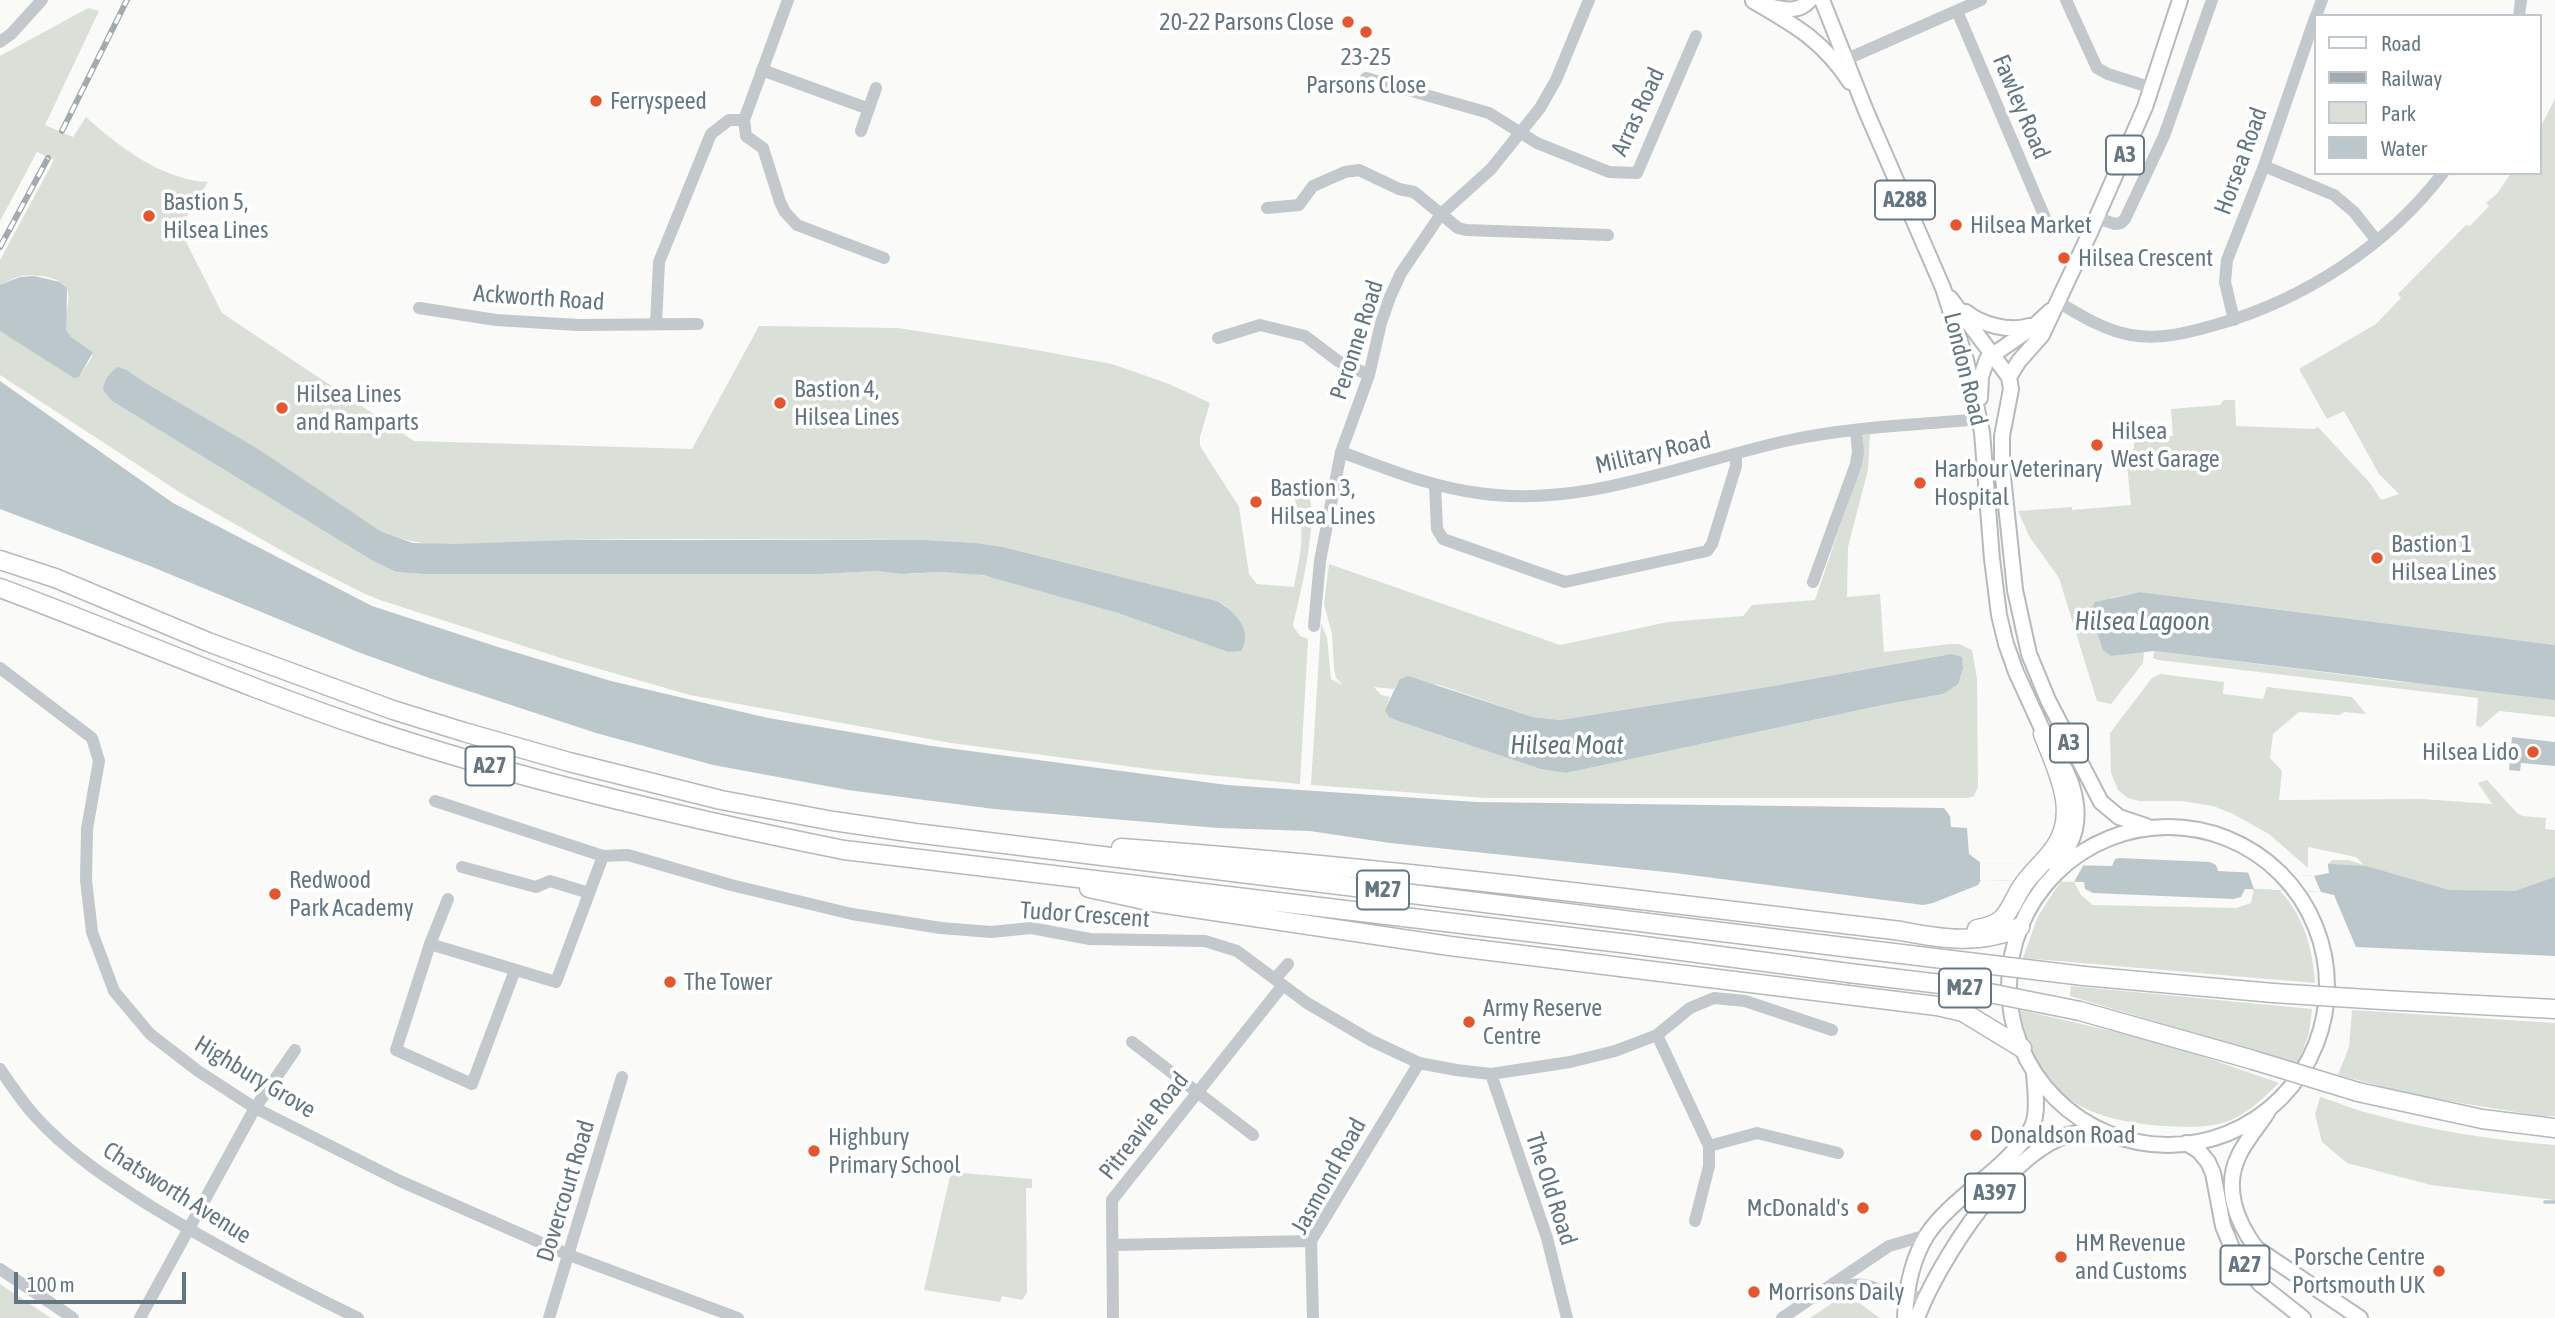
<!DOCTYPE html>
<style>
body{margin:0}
#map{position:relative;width:2555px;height:1318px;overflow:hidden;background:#fafaf8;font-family:"Asap Condensed",sans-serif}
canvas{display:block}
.legend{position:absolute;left:2314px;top:14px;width:228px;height:161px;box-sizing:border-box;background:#fff;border:2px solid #c1c8cd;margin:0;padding:9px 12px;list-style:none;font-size:21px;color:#657683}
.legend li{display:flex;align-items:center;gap:14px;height:35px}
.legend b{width:35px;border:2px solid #c1c8cd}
.scale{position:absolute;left:14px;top:1272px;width:172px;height:32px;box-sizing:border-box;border:4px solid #657683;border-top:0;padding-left:9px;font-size:21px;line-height:24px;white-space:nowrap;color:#657683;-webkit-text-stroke:5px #fff;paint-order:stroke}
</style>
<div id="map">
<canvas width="2555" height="1318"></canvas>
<ul class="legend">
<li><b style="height:9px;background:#fff"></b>Road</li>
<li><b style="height:9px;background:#a2aab0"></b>Railway</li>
<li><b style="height:19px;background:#dadfd7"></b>Park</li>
<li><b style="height:19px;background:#bbc7cb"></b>Water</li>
</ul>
<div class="scale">100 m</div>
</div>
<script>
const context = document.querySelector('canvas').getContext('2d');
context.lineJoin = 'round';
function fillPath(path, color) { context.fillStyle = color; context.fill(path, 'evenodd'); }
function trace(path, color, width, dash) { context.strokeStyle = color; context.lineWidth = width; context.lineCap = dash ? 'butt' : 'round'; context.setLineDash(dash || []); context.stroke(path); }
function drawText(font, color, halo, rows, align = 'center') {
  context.font = font + ' "Asap Condensed",sans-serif'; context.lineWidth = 7; context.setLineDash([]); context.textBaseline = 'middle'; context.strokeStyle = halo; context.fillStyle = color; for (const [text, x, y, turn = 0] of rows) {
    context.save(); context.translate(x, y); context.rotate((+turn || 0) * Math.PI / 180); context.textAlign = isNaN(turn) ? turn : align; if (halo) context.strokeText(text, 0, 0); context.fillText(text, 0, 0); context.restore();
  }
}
fillPath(new Path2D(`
 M88 8 99 11 45 125 73 137 86 117C116 145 164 181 208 182 197 200 179 219 185 240L222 313 414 441 692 449 759 326 898 328 1019 347 1112 364 1169 384 1210 403 1200 437V446L1239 507 1249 574 1257 584 1294 587C1303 540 1307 529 1289 484L1296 479C1330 487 1298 601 1293 626L1300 636 1308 639 1300 784 1157 770 951 743 690 695 561 658 380 600 363 593 300 561 184 495 0 375V331L79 377 92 357 91 350C84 345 73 341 68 334 59 320 73 303 67 289 61 276 33 274 21 276 13 278 7 282 0 285V260L54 160 37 152 0 221V56ZM127 370 144 382 257 449 382 532C434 555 510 541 567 540 686 538 805 540 924 540L976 543 1003 547 1217 601 1226 606 1228 652 1118 613 997 578 969 573 942 572 911 574 878 571 819 574H423L396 572 373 561 112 401 104 385 113 371Z
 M2555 99V645L2140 592 2110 598 2111 656 2144 651 2143 663 2111 704 2097 701 2059 578 2029 536 2018 511 2072 507V510L2131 505 2127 465 2134 448V438L2173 436 2171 409 2220 405 2224 400H2235L2236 426 2314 429 2318 427 2370 483 2381 500 2399 494 2379 474 2344 411 2327 419 2299 369 2376 324 2401 298 2398 294 2466 225 2470 226 2489 206 2486 203 2497 194 2511 173H2539V130Z
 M1870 434 1868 470 1848 547 1847 597 1880 594 1884 652 1950 644H1959L1972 650 1977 679 1978 787 1974 796 1968 798H1486L1311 785 1321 623 1327 638 1331 679 1343 685 1336 678 1334 668 1332 634 1324 604 1329 564 1560 645 1668 622 1743 616 1752 605 1815 600 1862 461V436ZM1951 654 1963 662 1960 677 1943 694 1883 705 1566 773 1540 769 1401 722 1385 710 1390 697 1381 695 1374 687 1394 689 1399 680 1439 685 1533 717 1560 720 1767 687Z
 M2154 651 2393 681 2555 695V717L2499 711 2481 727 2476 726 2478 698 2158 660 2153 658Z
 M2160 674 2224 682 2223 694 2263 699 2267 687 2352 697 2366 714 2344 712 2340 715 2299 712 2273 734 2270 758 2282 771 2279 800 2421 799 2492 804 2478 783 2487 780 2517 813 2522 816 2546 818 2545 829 2555 830V916L2329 873 2328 864 2332 860H2348L2364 865 2356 857 2308 847V868L2269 834 2231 813 2213 806 2182 801H2139L2128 798 2118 790 2111 773 2110 733 2152 678Z
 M2061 881 2074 882 2081 895 2093 905 2236 908 2251 903 2254 889 2279 890C2304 915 2313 950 2315 983L2023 958 2038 916Z
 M2071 986 2312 1009 2309 1033 2298 1064 2070 996Z
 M2020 1010 2164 1043 2279 1083C2265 1096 2251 1111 2233 1119 2210 1129 2187 1127 2164 1126 2082 1120 2036 1095 2020 1010Z
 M2352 1010 2555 1023V1116H2540L2418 1096 2338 1075 2349 1047Z
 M2320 1097C2338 1102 2354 1110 2372 1114 2432 1131 2493 1140 2555 1145V1200L2431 1185 2347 1163 2322 1142 2315 1114Z
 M951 1172 1032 1179V1188H1026L1027 1293 1022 1300 1002 1296 1000 1302 924 1290Z
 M0 1284 51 1318H0Z
 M1847 1300 1859 1303 1880 1318H1810L1834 1302Z`), '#dadfd7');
fillPath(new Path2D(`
 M34 276 60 282 67 288 66 330 71 337 93 352 79 377 74 378 0 331V285L20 277Z
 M118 367 127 370 144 382 258 449 382 532 413 543 455 544 567 540H925L976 543 1003 547 1217 601C1234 611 1254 630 1241 651L1228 652 1118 613 983 575 942 572 902 574 878 571 819 574H423L396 572 373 561 112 401 103 390C104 380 109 373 118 367Z
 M0 381 173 503 372 606 498 647 611 681 768 718 932 746 1227 785 1476 802 1944 808 1950 816 1951 827 1967 828 1969 854 1981 863 2112 866 2115 859 2119 858 2210 862 2216 865 2218 871 2314 876 2329 873 2328 864 2366 866 2449 890 2515 891 2555 877V956L2356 947 2334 895 2321 892 2245 889 2241 897 2233 899 2093 893 2085 889 2084 882 1981 880 1978 885 1933 903 1923 905 1675 873 1390 843 1310 831 1218 828 994 809 848 790 713 765 596 733 432 679 358 652 150 566 0 509Z
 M2140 592 2555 645V700L2154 651 2111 656 2103 650 2090 611 2095 602Z
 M1951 654 1962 657 1963 668 1958 684 1943 694 1883 705 1566 773 1540 769 1401 722 1389 717 1385 710 1399 680 1408 676 1533 717 1560 720 1767 687Z
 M2512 737 2555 742V766L2521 763 2520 771 2509 770Z`), '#bbc7cb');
fillPath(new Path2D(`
 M1980 863 2084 864 2074 882 1980 880Z
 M2248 872 2314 876 2321 892 2254 889Z`), '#fafaf8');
trace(new Path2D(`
 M2545 1202H2555`), '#bbc7cb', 3.5);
const major = new Path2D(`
 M1822 0 1866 111 1943 288 1966 360 1982 432 1992 559 1999 615 2006 644 2016 672 2048 742
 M1753 1C1796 26 1822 40 1850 82
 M1769 6C1784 10 1799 13 1810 0
 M1950 298 2009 377 2011 389 2002 436V467L2015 590 2029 654 2048 700 2101 802 2119 817 2146 826
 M1966 312C1982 325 2009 332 2029 326
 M2009 377 2019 361 2042 335 2089 235 2145 107 2180 0
 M1980 398 1981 377 1987 359 2033 327 2050 311
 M2009 986a159 159 0 1 1 318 0a159 159 0 1 1-318 0Z
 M2056 867C2060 859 2066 851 2070 843 2083 818 2075 785 2061 762
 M2267 1113C2258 1127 2246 1140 2239 1155 2223 1187 2236 1221 2256 1248L2360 1318
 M2186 1143 2199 1151 2208 1162 2213 1173 2223 1226 2232 1248 2260 1284 2303 1318
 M1905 1318C1906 1290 1912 1259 1927 1235 1942 1211 1979 1184 2001 1164 2013 1152 2029 1138 2034 1121 2038 1106 2035 1088 2034 1073
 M1917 1318C1938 1262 2013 1143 2077 1133 2085 1132 2095 1135 2104 1135`);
const highway = new Path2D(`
 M0 560 55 578 208 642 393 710 464 732 569 762 721 800 833 821 915 833 1852 948
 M0 588C124 634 246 688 372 730 526 781 684 818 844 850L1629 944 1849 973
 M1121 848C1382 867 1641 900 1901 931 1941 939 1981 945 2020 927
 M1089 888 1153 902 1450 946 1937 1006 1963 1012 2022 1048
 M1977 929C2008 924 2007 911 2021 888 2031 872 2045 862 2055 847 2080 812 2056 768 2043 734
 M2084 976 2273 993
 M2383 1000 2555 1009
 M2080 1011 2253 1060
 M2358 1092 2482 1119 2555 1128`);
trace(major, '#b5babe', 18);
trace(highway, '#b4b9bd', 21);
trace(new Path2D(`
 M788 0 744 120 746 136 763 148 780 202 785 212 797 225 884 258
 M2066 0 2097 68 2108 74 2152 88
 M1957 11 2046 220
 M2316 16 2322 0
 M2519 16 2521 0
 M0 42 11 34 42 0
 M1847 59 1981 0
 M762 70 869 109
 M1366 78 1489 113 1537 143 1609 172 1637 173 1696 36
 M861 131 876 88
 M2264 166 2334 195 2354 212 2377 241
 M1267 208 1299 205 1313 186 1345 172 1359 170 1399 189 1414 192 1458 228 1466 230 1608 235
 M2097 218 2115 224 2121 223 2125 219 2164 136 2212 0
 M2058 302C2080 315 2105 331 2131 335 2160 340 2187 333 2215 325 2304 300 2387 246 2443 173
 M419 308 496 320 578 325 698 324
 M2234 320 2225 282 2227 260 2264 166 2315 18
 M656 324 659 262 711 134 729 120H744
 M1218 338 1260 325 1305 336 1338 361 1369 375
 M1341 452C1386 468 1430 487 1478 493 1585 509 1687 462 1790 440 1851 427 1917 425 1979 419
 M1435 485 1437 529 1443 539 1565 582 1707 551 1712 544 1736 466V455
 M1813 582 1856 464 1858 452 1856 431
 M1314 626 1320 561 1341 452 1369 375 1381 323 1390 297 1401 273 1441 214 1491 169 1540 108 1556 80 1589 0
 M0 668 92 738 99 761 87 829 86 880 92 932 114 991 150 1034 198 1071 255 1108 400 1181 569 1255 738 1318
 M435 801 603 856 628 855 731 885 852 914 941 928 991 932 1031 928 1090 939 1205 941 1237 951 1307 1003 1370 1040 1419 1063 1456 1070 1491 1074 1570 1062 1615 1051 1657 1035 1690 1008 1714 998 1745 1001 1832 1030
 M462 867 536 887 550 881 589 893
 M448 899 430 944 556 982 603 856
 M430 944 396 1050 472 1084 515 970
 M1275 979 1288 964
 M1657 1035 1709 1146V1166L1695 1221
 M1132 1042 1253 1135
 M0 1069C11 1085 22 1102 35 1116 68 1153 111 1181 152 1207 219 1248 288 1284 358 1318
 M1491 1074 1547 1238 1567 1318
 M1709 1146 1757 1133 1838 1153
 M1112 1245 1311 1241
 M0 1269 73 1318
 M1837 1288C1870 1279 1869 1289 1897 1295 1906 1298 1915 1297 1925 1297
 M140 1318 255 1108 295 1050
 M549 1318 622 1077
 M1113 1318 1112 1200 1283 985
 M1313 1318 1311 1241 1419 1063
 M1782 1318 1889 1246 1927 1235`), '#c3c8cc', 12);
trace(major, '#fff', 14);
trace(highway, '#fff', 18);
const rail = new Path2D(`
 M62 131 127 0
 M0 247 48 158`);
trace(rail, '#a2aab0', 6);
trace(rail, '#fff', 3.5, [10]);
const highwayBridge = new Path2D(`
 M1852 948 2084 976
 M1849 973 1949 985 2080 1011
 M2273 993 2383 1000
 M2253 1060 2358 1092`);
trace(highwayBridge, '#b4b9bd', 21, []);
trace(highwayBridge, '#fff', 18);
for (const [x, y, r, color] of [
 [1348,22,7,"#e4572e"],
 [1366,32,7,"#e4572e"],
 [596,101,7,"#e4572e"],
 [149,216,7,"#e4572e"],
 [1956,225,7,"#e4572e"],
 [2064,258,7,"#e4572e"],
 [780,403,7,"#e4572e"],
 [282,408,7,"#e4572e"],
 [2097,445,7,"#e4572e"],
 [1920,483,7,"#e4572e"],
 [1256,502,7,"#e4572e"],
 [2377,558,7,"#e4572e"],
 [2533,752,7,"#e4572e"],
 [275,894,7,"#e4572e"],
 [670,982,7,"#e4572e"],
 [1469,1022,7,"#e4572e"],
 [1976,1135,7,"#e4572e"],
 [814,1151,7,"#e4572e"],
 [1863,1208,7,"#e4572e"],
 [2061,1257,7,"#e4572e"],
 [2439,1271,7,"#e4572e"],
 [1754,1292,7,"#e4572e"]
]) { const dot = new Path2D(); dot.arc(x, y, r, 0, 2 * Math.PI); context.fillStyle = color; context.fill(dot); trace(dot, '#fff', 2.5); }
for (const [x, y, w] of [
 [2125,155,38],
 [1905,200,60],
 [2069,743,38],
 [490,766,49],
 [1383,890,52],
 [1965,988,52],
 [1995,1193,60],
 [2245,1265,49]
]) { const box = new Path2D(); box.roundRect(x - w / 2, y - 19.5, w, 39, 5); context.fillStyle = '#fff'; context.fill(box); trace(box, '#657683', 2); }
drawText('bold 23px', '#657683', null, [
 ["A3",2125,155],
 ["A288",1905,200],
 ["A3",2069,743],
 ["A27",490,766],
 ["M27",1383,890],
 ["M27",1965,988],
 ["A397",1995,1193],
 ["A27",2245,1265]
]);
drawText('24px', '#657683', '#fff', [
 ["20-22 Parsons Close",1334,22,"right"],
 ["23-25",1366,57,"center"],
 ["Parsons Close",1366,85,"center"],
 ["Ferryspeed",610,101],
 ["Bastion 5,",163,202],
 ["Hilsea Lines",163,230],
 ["Hilsea Market",1970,225],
 ["Hilsea Crescent",2078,258],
 ["Bastion 4,",794,389],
 ["Hilsea Lines",794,417],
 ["Hilsea Lines",296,394],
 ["and Ramparts",296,422],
 ["Hilsea",2111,431],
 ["West Garage",2111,459],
 ["Harbour Veterinary",1934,469],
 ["Hospital",1934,497],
 ["Bastion 3,",1270,488],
 ["Hilsea Lines",1270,516],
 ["Bastion 1",2391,544],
 ["Hilsea Lines",2391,572],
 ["Hilsea Lido",2519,752,"right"],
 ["Redwood",289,880],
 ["Park Academy",289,908],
 ["The Tower",684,982],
 ["Army Reserve",1483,1008],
 ["Centre",1483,1036],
 ["Donaldson Road",1990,1135],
 ["Highbury",828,1137],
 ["Primary School",828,1165],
 ["McDonald's",1849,1208,"right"],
 ["HM Revenue",2075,1243],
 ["and Customs",2075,1271],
 ["Porsche Centre",2425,1257,"right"],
 ["Portsmouth UK",2425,1285,"right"],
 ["Morrisons Daily",1768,1292]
], 'left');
drawText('24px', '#657683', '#fff', [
 ["Fawley Road",2021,107,67],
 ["Arras Road",1638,112,-65],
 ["Horsea Road",2241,161,-70],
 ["Ackworth Road",539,298,4],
 ["Peronne Road",1357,340,-72],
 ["London Road",1965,369,76],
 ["Military Road",1653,453,-13],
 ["Tudor Crescent",1085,915,4],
 ["Highbury Grove",255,1077,31],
 ["Pitreavie Road",1144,1126,-52],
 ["Jasmond Road",1329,1176,-61],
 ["The Old Road",1551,1189,72],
 ["Dovercourt Road",566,1191,-73],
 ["Chatsworth Avenue",177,1193,32]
]);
drawText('italic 26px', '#60757c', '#fff', [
 ["Hilsea Lagoon",2142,622],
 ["Hilsea Moat",1567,746]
]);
</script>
